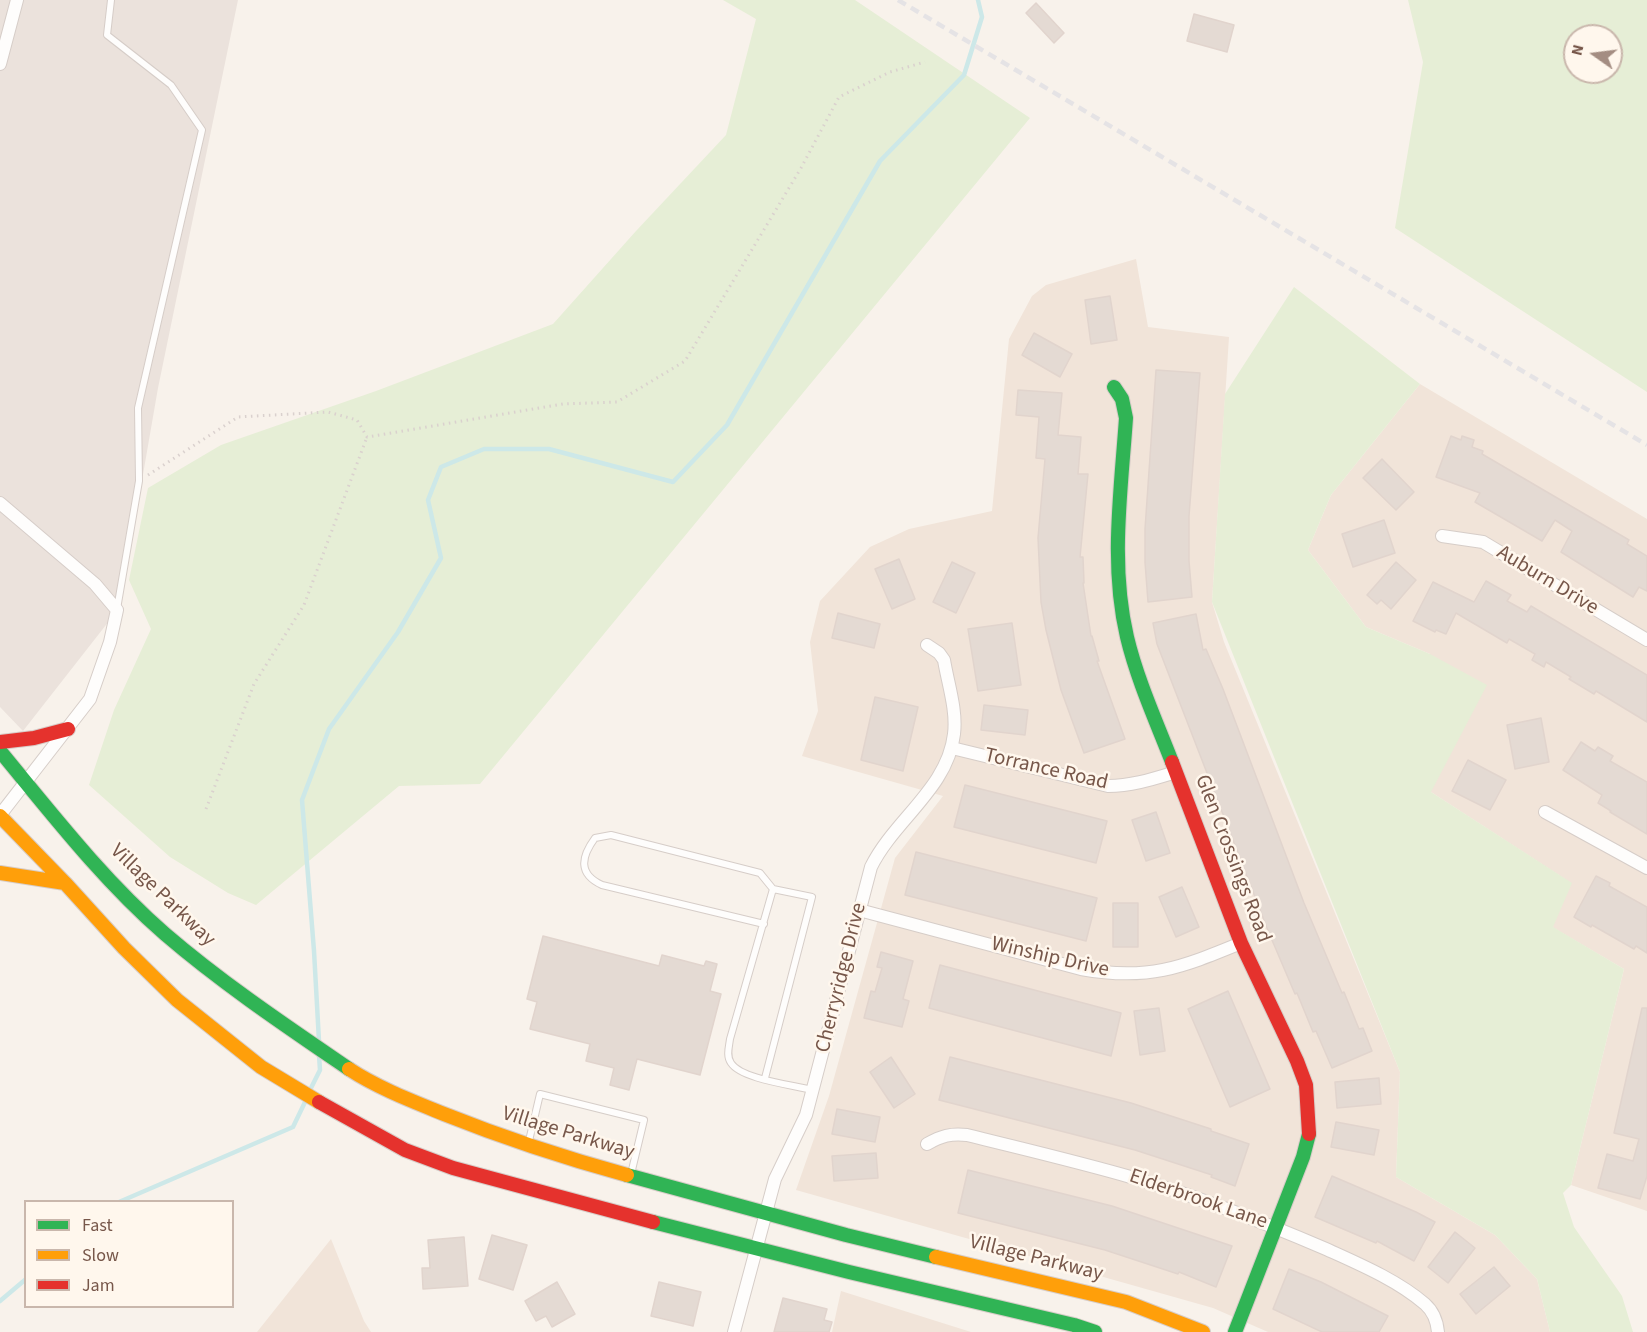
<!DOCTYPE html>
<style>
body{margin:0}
#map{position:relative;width:1647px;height:1332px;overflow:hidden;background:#f8f2eb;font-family:"Source Sans 3",sans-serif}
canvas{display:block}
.legend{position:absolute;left:24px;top:1200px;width:210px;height:108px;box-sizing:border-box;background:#fff7ed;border:2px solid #c9b7ac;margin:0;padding:8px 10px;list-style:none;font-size:18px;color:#77574a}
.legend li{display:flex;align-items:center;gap:12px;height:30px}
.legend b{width:30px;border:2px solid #c9b7ac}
.north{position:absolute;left:1563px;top:24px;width:60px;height:60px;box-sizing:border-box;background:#fff7ed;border:2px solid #c9b7ac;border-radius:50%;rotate:284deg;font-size:16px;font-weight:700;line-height:24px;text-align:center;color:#77574a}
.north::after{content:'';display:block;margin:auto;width:21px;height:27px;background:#a48d82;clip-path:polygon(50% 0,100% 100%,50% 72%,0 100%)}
</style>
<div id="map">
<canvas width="1647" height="1332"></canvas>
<ul class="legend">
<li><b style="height:8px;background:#30b455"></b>Fast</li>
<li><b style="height:8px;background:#ff9f0a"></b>Slow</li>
<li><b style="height:8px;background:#e5322d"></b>Jam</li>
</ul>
<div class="north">N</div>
</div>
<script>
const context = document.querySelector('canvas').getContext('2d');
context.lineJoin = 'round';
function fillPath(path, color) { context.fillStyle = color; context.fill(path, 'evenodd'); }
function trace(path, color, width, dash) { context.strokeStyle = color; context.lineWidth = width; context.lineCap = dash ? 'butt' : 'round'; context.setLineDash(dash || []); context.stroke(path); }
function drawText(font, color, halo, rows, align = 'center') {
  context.font = font + ' "Source Sans 3",sans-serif'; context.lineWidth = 5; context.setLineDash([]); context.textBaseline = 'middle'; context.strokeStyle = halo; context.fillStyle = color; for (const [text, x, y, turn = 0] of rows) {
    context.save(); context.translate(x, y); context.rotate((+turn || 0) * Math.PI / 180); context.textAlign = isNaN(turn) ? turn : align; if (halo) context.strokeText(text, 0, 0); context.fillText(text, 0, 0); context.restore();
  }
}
fillPath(new Path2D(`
 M1136 259 1148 327 1229 337 1212 602 1224 642 1400 1072 1396 1177 1495 1235 1537 1279 1550 1332H1268L1213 1308 796 1190 829 1096 895 858 943 796 802 756 818 711 810 642 820 601 870 547 909 529 992 511 1009 339 1032 296 1046 285Z
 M1420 384 1647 519V1211L1571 1185 1624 969 1552 927 1571 883 1431 792 1430 654 1366 627 1308 550 1331 495Z
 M331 1239 364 1321 371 1332H257Z
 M841 1291 971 1332H832Z`), '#f1e4d9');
fillPath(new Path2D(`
 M0 0H238L158 388 120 607 23 731 0 707Z`), '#ebe2dc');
fillPath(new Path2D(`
 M723 0H855L1030 118 480 784 399 786 256 905 228 893 170 857 89 785 114 710 151 629 129 580 148 488 221 445 376 391 553 324 636 231 726 135 756 19Z
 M1408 0H1647V392L1395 228 1423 62ZM1575 36H1611V72H1575Z
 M1294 287 1420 384 1331 495 1308 550 1366 627 1430 654 1487 685 1431 792 1572 883 1553 927 1624 969 1571 1185 1563 1193 1574 1227 1622 1296 1633 1332H1550L1537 1279 1495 1235 1396 1177 1400 1072 1212 602 1225 394Z`), '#e6eed6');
trace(new Path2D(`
 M319 1041 314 951 302 800 329 729 398 632 441 558 428 500 441 467 484 449H549L673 482 727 425 880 161 964 75 982 17 978 0
 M309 1092 320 1070 319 1055
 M119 1202 293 1127 306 1100
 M0 1301 26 1279`), '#cde8e8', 4.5);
const building = new Path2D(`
 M1036 3 1064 33 1054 43 1026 13Z
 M1194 14 1234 25 1227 52 1187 41Z
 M1110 296 1117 340 1091 344 1085 300Z
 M1034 333 1072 354 1060 377 1022 355Z
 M1156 370 1200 373 1189 516V561L1192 597 1148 602 1145 562V529Z
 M1018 390 1062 393 1058 435 1081 437 1078 474H1088L1080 557H1083L1084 583H1083L1091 636H1092L1099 661H1097L1125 739 1084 753 1061 690 1046 630 1041 602 1038 538 1045 459 1036 458 1039 417 1016 415Z
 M1451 436 1461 440 1462 436 1474 440 1472 447 1483 451 1482 454 1629 540 1627 544 1647 556V591L1639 587 1633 597 1561 552 1572 531 1555 520 1542 541 1475 502 1480 493 1436 477Z
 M1382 459 1414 492 1396 510 1363 478Z
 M1384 520 1395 553 1353 567 1342 534Z
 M899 559 915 599 892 609 875 569Z
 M952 562 975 573 956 613 933 602Z
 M1396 562 1416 580 1391 609 1381 600 1377 604 1367 595Z
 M1486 581 1511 595 1507 601 1527 612 1531 606 1647 675V722L1596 691 1594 694 1569 679 1571 677 1546 662 1544 667 1532 660 1535 654 1509 639 1507 643 1456 613 1446 634 1436 630 1435 632 1413 621 1433 582 1474 602Z
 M838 613 880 624 874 648 832 638Z
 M1196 614 1203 650 1206 649 1223 689 1304 903 1342 993 1344 992 1359 1029 1363 1028 1372 1051 1332 1068 1316 1031 1313 1032 1297 993 1295 994 1269 933 1157 644 1153 623Z
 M1012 623 1021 685 978 691 968 629Z
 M875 697 918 707 903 771 861 760Z
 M984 705 1028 710 1025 735 981 730Z
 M1541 718 1549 762 1515 769 1507 725Z
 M1581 742 1595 751 1598 747 1613 756 1610 761 1647 782V834L1610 812 1611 811 1598 803 1602 795 1563 770Z
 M1468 760 1506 780 1490 810 1452 791Z
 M965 785 1107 821 1096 863 954 827Z
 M1156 812 1170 853 1146 861 1132 820Z
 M916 852 1097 898 1086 941 905 895Z
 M1596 876 1610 883 1609 886 1647 907V953L1636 946 1634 949 1592 925 1591 927 1574 917Z
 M1182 887 1199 927 1176 937 1159 897Z
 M1113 903H1138V947H1113Z
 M543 936 659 966 662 955 704 966 706 961 717 964 710 991 721 994 700 1075 637 1059 629 1090 610 1085 614 1068 586 1061 590 1044 530 1029 537 1002 527 999Z
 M881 952 913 961 903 999 909 1001 902 1027 864 1018 871 991 875 992 882 968 877 967Z
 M940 965 1121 1013 1111 1056 929 1008Z
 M1228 991 1270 1089 1230 1107 1188 1009Z
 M1159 1008 1165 1051 1140 1055 1134 1011Z
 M1642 1008H1647V1176L1640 1199 1598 1188 1607 1154 1633 1161 1639 1139 1614 1133Z
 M891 1057 915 1094 894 1108 870 1072Z
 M950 1057 1131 1103 1211 1129V1131L1249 1144 1235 1186 1211 1177 1212 1175 1135 1150 939 1100Z
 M1379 1078 1381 1104 1337 1108 1335 1082Z
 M837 1109 880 1117 875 1142 832 1134Z
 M1336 1122 1379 1130 1374 1155 1331 1147Z
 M876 1153 878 1178 834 1181 832 1156Z
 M968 1170 1112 1206 1232 1246 1216 1287 1179 1272 1178 1274 1105 1250 958 1213Z
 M1332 1176 1416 1212 1435 1222 1414 1261 1377 1241 1376 1243 1315 1217Z
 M1455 1232 1475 1248 1448 1283 1428 1267Z
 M492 1235 527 1245 513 1290 479 1279Z
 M464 1237 468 1286 423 1289 422 1268H430L428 1240Z
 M1494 1267 1510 1286 1476 1314 1460 1294Z
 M1289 1269 1321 1282 1388 1316 1379 1332H1322L1273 1309Z
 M557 1282 575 1314 552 1327 546 1316 536 1321 525 1301Z
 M659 1282 701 1292 693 1326 651 1316Z
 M783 1298 827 1309 824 1320 832 1322 829 1332H774Z`);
fillPath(building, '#e4dad3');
trace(building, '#e1d4cd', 1.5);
const lane = new Path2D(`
 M111 0 107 35 171 85 202 130 138 408 139 481 117 609
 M764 924 602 885C578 874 581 857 595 838L611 835 760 873 773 889 730 1039C729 1047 726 1056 731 1063 741 1079 793 1085 812 1090
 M765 1078 812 897 773 889
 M528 1145 540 1094 644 1120 631 1174`);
const street = new Path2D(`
 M0 64 17 0
 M0 503 95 584 117 610 110 642 90 699 0 815
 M1442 536 1483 542 1647 640
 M952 748 1108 786C1132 786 1153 779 1176 772
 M1545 812 1647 868
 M859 910 1081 969C1148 981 1180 968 1241 943
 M927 1144C941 1136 951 1133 967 1135 1023 1149 1079 1162 1134 1178 1200 1197 1263 1222 1326 1249 1359 1264 1397 1280 1425 1304 1434 1312 1437 1321 1438 1332
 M734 1332 775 1179 806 1115 871 867C894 820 948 788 954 734 957 710 948 684 944 660L939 653 927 645`);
const fast = new Path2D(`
 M1114 387 1122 399 1126 418C1121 491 1110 565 1127 637 1137 679 1156 721 1172 762
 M0 751C52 814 103 880 165 934 222 983 286 1026 349 1069
 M627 1175 846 1235 936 1257
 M653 1222 849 1272 1074 1325 1095 1332
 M1235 1332 1303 1157 1309 1134`);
const slow = new Path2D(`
 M0 816 65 883 124 948 177 1000 261 1067 319 1102
 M0 873 65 883
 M349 1069C378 1088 412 1101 444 1114 504 1138 565 1158 627 1175
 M936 1257 1126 1302 1203 1332`);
const jam = new Path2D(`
 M0 742 34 738 68 729
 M1172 762 1241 943 1297 1061 1306 1085 1309 1134
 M319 1102 405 1150 453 1168 653 1222`);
trace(lane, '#d6cdc8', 8);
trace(street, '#d6cdc8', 14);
trace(fast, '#d7cdc8', 16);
trace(slow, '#d7cdc8', 16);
trace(jam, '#d7cdc8', 16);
trace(new Path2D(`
 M148 475 238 417 328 412 357 420 367 437 563 404 617 402 685 361 801 168 839 97 890 72 925 62
 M206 809 254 684 304 605 367 437`), '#dad1ce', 3, [1.5, 4.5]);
trace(lane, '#fefdfc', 6);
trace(street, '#fefdfc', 12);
trace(fast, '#30b455', 14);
trace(slow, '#ff9f0a', 14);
trace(jam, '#e5322d', 14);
trace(new Path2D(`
 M898 0 1647 445`), '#e5e3e5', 4.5, [9, 6]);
drawText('21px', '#77574a', '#fff7ed', [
 ["Auburn Drive",1547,581,31],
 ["Torrance Road",1046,770,13],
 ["Glen Crossings Road",1232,859,69],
 ["Village Parkway",162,896,44],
 ["Winship Drive",1050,958,13],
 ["Cherryridge Drive",842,978,-76],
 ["Village Parkway",568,1134,17],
 ["Elderbrook Lane",1198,1200,19],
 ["Village Parkway",1036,1259,14]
]);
</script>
